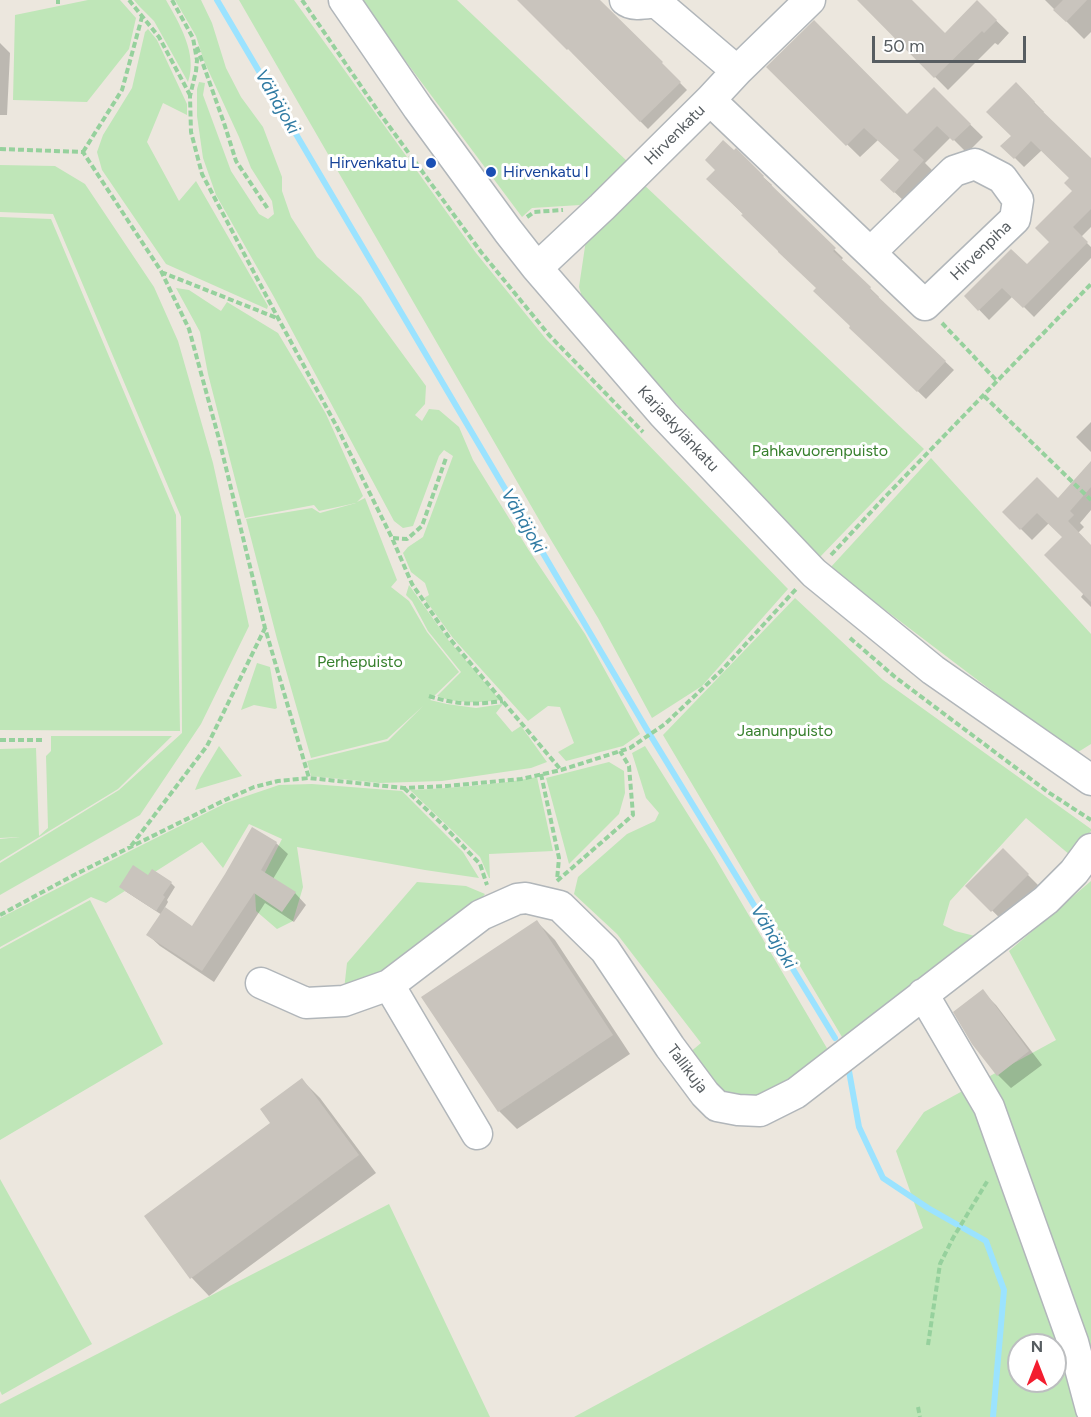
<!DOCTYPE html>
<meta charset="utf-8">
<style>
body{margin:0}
#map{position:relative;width:1091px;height:1417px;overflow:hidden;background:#ece7de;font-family:Figtree,sans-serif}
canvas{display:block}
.north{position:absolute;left:1007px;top:1333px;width:60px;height:60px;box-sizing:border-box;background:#fff;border:2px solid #bcbec0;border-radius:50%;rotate:0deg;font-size:16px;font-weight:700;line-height:24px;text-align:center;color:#575d61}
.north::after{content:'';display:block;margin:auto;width:21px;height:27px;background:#f31d2f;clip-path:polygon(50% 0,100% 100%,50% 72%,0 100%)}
.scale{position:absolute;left:872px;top:36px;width:154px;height:27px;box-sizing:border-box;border:3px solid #575d61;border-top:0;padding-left:8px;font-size:18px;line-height:21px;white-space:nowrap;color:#575d61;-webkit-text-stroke:4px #fff;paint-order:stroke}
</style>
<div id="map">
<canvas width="1091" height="1417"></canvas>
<div class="north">N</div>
<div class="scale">50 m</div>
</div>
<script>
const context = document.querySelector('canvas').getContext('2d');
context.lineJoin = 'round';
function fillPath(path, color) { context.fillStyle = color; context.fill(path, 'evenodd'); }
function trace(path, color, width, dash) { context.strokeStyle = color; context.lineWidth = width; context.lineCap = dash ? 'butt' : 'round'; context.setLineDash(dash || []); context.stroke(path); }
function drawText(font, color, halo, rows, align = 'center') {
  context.font = font + ' Figtree,sans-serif'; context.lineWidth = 6; context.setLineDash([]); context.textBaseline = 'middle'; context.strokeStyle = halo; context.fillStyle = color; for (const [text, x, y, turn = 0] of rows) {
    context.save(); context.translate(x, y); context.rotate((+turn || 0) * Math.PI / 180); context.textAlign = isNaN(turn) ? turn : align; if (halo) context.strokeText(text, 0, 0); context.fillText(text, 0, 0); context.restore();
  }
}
fillPath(new Path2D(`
 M88 0H120L136 18 129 49 87 102 13 100 15 15Z
 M134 0H166C179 23 198 54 188 82L154 21 139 6Z
 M175 0H201L212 23 226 68 241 97 263 127 282 177V191L291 217 317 257 361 297 426 386 425 404 415 415 422 421 429 409 439 410 459 427 473 460 528 549 585 634 640 734 623 746 566 761 558 752 574 743 560 707 548 706 528 721 453 638 424 598 429 595 425 583 411 572 403 553 408 547 423 537 453 456 444 450 439 456 413 526 403 528 394 521 274 297 216 195 203 158 197 116V89L199 82 205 83 203 95 231 171 259 214 268 219 274 214 272 201 251 168 239 137 204 61 196 36Z
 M239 0H294L476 253 546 339 788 589 702 686 652 718 598 618 545 530Z
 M360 0H457L628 162 580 205 532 208 522 217Z
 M148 29 157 40 187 104V115L163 103 147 142 179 201 196 181 268 306 267 309 166 264 102 170 97 152 103 135 132 88 145 32Z
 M0 165 55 166 85 184 154 287 178 341 213 463 249 626 201 724 140 815 0 895V863L119 790 182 733 181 517 53 214 0 212Z
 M641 182 924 449 819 558 584 304 579 287 587 233Z
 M0 217 51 219 176 515 180 731 0 730Z
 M176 288 189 290 221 311 227 302 278 333 326 414 363 496 357 502 365 498 397 580 391 587 409 601 427 632 459 672 430 700 447 704 476 708 503 704 496 713 512 732 521 726 547 762 531 768 442 781 379 783 311 776 307 761 388 741 423 706 387 739 311 758 277 639 246 519 312 508 320 513 356 503 319 511 314 505 245 518 208 374 200 332Z
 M931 458 1091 634V744L1075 754 830 568Z
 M409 585 449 641 500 700C478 703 458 704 437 696L461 672 428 631 412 601 406 595Z
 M795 598 883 680 1091 829V831L1070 855 1026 818 950 901 943 925 955 931 979 937 842 1037 663 735Z
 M257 663 270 667 277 708 275 709 254 705 241 710Z
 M51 736H172L118 789 0 861V839L20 837 0 838V749L36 748 39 836 48 828 46 756 51 751Z
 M219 746 242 776 195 790 200 778Z
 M645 746 714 856 828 1050 769 1096 741 1099 715 1088 689 1053 701 1043 617 934 574 894 578 877 627 834 655 821 659 813 646 798 632 753Z
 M609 762 624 771 625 793 619 814 569 864 546 778Z
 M537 777 553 851 489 854 490 878H489L480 857 410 790C453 788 496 785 537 777Z
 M312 784 402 791 463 852 479 878 425 870 297 847 303 887 293 921 277 929 256 911 255 892 282 839 249 824 223 868 202 842 106 903 91 897 0 947V918L134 849 226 803 279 785Z
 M1091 881V1417H574L923 1228 896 1151 924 1112 1056 1040 1009 951ZM1019 1345H1055V1381H1019Z
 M417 882 466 886 485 894 474 908 384 978 344 990 347 963Z
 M90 900 163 1044 0 1140V949Z
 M0 1179 92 1344 2 1395 0 1391Z
 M389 1204 490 1417H0V1404Z`), '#bfe6b8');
fillPath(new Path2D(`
 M520 0H598L687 90 648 129Z
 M859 0H910L945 35 977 2 1009 33 998 45 995 43 948 90Z
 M1045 0H1091V32L1084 39Z
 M0 43 10 53 7 115H0Z
 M768 67 907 116 934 89 983 137 967 153 951 137 925 163 936 174 908 205 882 180 900 160 878 140 860 157Z
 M1016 84 1044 112 1042 113 1091 159V227L1081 237 1091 247V258L1034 317 1013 296 989 320 966 296 1027 266 1051 242 1074 191 1071 178 1042 150 1024 167 1003 146 1012 136Z
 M763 177 772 185 770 187 843 258 841 260 879 297 878 298 954 370 926 399 860 336 818 289 708 179Z
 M1091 422V452L1076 437Z
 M1091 464V510L1080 523 1084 527 1078 533 1091 547V607L1081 597 1084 593 1064 537 1049 523 1032 540 1004 512 1058 500Z
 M253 829 276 843 288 854 273 879 295 893 306 905 294 922 265 903 214 982 160 946 148 935 162 915 125 891 148 877 171 883 175 887 167 900 168 902 164 909 193 928Z
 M1003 850 1041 888 1006 924 967 886Z
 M537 922 555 940 630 1054 517 1129 499 1111Z
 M982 991 996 1005 1042 1065 1011 1088 998 1075Z
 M302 1080 320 1098 376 1173 209 1296 192 1278 146 1216 272 1123Z`), '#0003');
trace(new Path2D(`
 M217 0 646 728 835 1038
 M849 1071 859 1127 883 1178 928 1208 986 1241 1004 1290 993 1417`), '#9be3ff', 6);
fillPath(new Path2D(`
 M517 0H600L663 62 662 63 681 82 640 122 568 49 567 50Z
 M857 0H912L945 33 977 0 997 20 984 33 982 31 934 78Z
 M1063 0H1087L1066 22 1053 10Z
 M814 20 907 114 934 87 971 124 953 141 937 126 913 150 924 160 894 193 880 180 899 160 864 128 846 146 766 67Z
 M1016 82 1035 102 1034 103 1091 158V209L1073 227 1088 242 1023 308 1002 288 978 311 964 296 1011 249 1027 264 1049 242 1035 228 1072 191 1064 183 1069 178 1031 141 1014 159 1000 146 1011 136 986 112Z
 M723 140 734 150 736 148 764 176 763 177 836 248 833 251 871 287 870 289 946 361 917 392 849 328 850 326 813 291 816 288 778 252V251L741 215 743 214 706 179 715 170 705 160Z
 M1091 461V487L1070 511 1074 515 1068 521 1091 545V602L1044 555 1062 537 1037 513 1020 530 1002 512 1037 477 1058 498Z
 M252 827 277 842 261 870 296 892 282 912 254 893 202 971 146 935 165 907 192 926 225 874Z
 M1003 848 1029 874 991 912 965 886Z
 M133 865 148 875 152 869 172 882 163 895 165 897 156 911 119 887Z
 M537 920 613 1035 498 1112 421 997Z
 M983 989 1029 1051 997 1076 972 1044 953 1012Z
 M302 1078 359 1155 190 1279 144 1216 270 1123 260 1109Z`), '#c9c4bd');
const minor = new Path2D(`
 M344 0 418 108 508 231 537 268 664 415 814 573 933 670 1091 780
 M625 0C633 7 647 3 656 2
 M657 0 656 2 737 71
 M710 100 925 305 1015 219 1018 200 1002 178 975 164 954 171 871 252
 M537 268 602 207 710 100 737 71 810 0
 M261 983 306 1003 344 1001 389 985 481 915 517 899 526 898 560 906 605 950 670 1047 705 1094 717 1106 738 1110 760 1111 796 1093 1046 900 1074 872 1091 849
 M389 985 477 1134
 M923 994 989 1107 1073 1342 1091 1409`);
trace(minor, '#b1b6ba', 33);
trace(new Path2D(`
 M58 0V4
 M129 0 159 37 190 95
 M172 0 193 38 197 60 196 71 190 96 191 132 202 174 278 318 337 427 392 538 412 584 450 639 561 770
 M302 0 378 111 481 252 549 335 643 432
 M197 47 224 123 236 161 268 209
 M0 149 83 152 161 271 189 329 219 439 265 628 309 778
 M83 152 122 90 142 17
 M527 217 534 212 563 210
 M161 272 277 318
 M942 323 997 381
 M984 396 1091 500
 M393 538 407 539 422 526 446 458
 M831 555 884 498 1091 284
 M850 638 895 677 1048 792 1091 820
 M429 696C457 705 474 705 503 701
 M0 740H45
 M541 774 559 858 557 880
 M404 788 444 826 480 864 487 885
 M131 846 207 746 265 628
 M557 881 633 815 629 766 620 751
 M0 915 74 875 225 800 254 787 278 781 309 778 404 788 447 786 521 779 561 770 630 748 665 724 721 671 797 588
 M928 1345 940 1264 953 1238 988 1180
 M918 1407 920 1417`), '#96d19d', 4, [6, 3]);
trace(minor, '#fff', 30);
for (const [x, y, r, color] of [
 [431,163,6,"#1a4fb4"],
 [491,172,6,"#1a4fb4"]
]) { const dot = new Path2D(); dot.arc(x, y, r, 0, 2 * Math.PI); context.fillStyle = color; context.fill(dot); trace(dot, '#fff', 2); }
drawText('16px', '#575d61', '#fff', [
 ["Hirvenkatu",675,135,-45],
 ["Hirvenpiha",981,251,-44],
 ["Karjaskylänkatu",678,429,47],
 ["Tallikuja",687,1069,53]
]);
drawText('16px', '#164399', '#fff', [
 ["Hirvenkatu L",419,163],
 ["Hirvenkatu I",503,172,"left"]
], 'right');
drawText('16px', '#38812e', '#fff', [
 ["Pahkavuorenpuisto",820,451],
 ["Perhepuisto",360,662],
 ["Jaanunpuisto",785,731]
]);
drawText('italic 18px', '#307ba3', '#fff', [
 ["Vähäjoki",277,102,60],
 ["Vähäjoki",523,521,60],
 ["Vähäjoki",773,937,59]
]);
</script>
